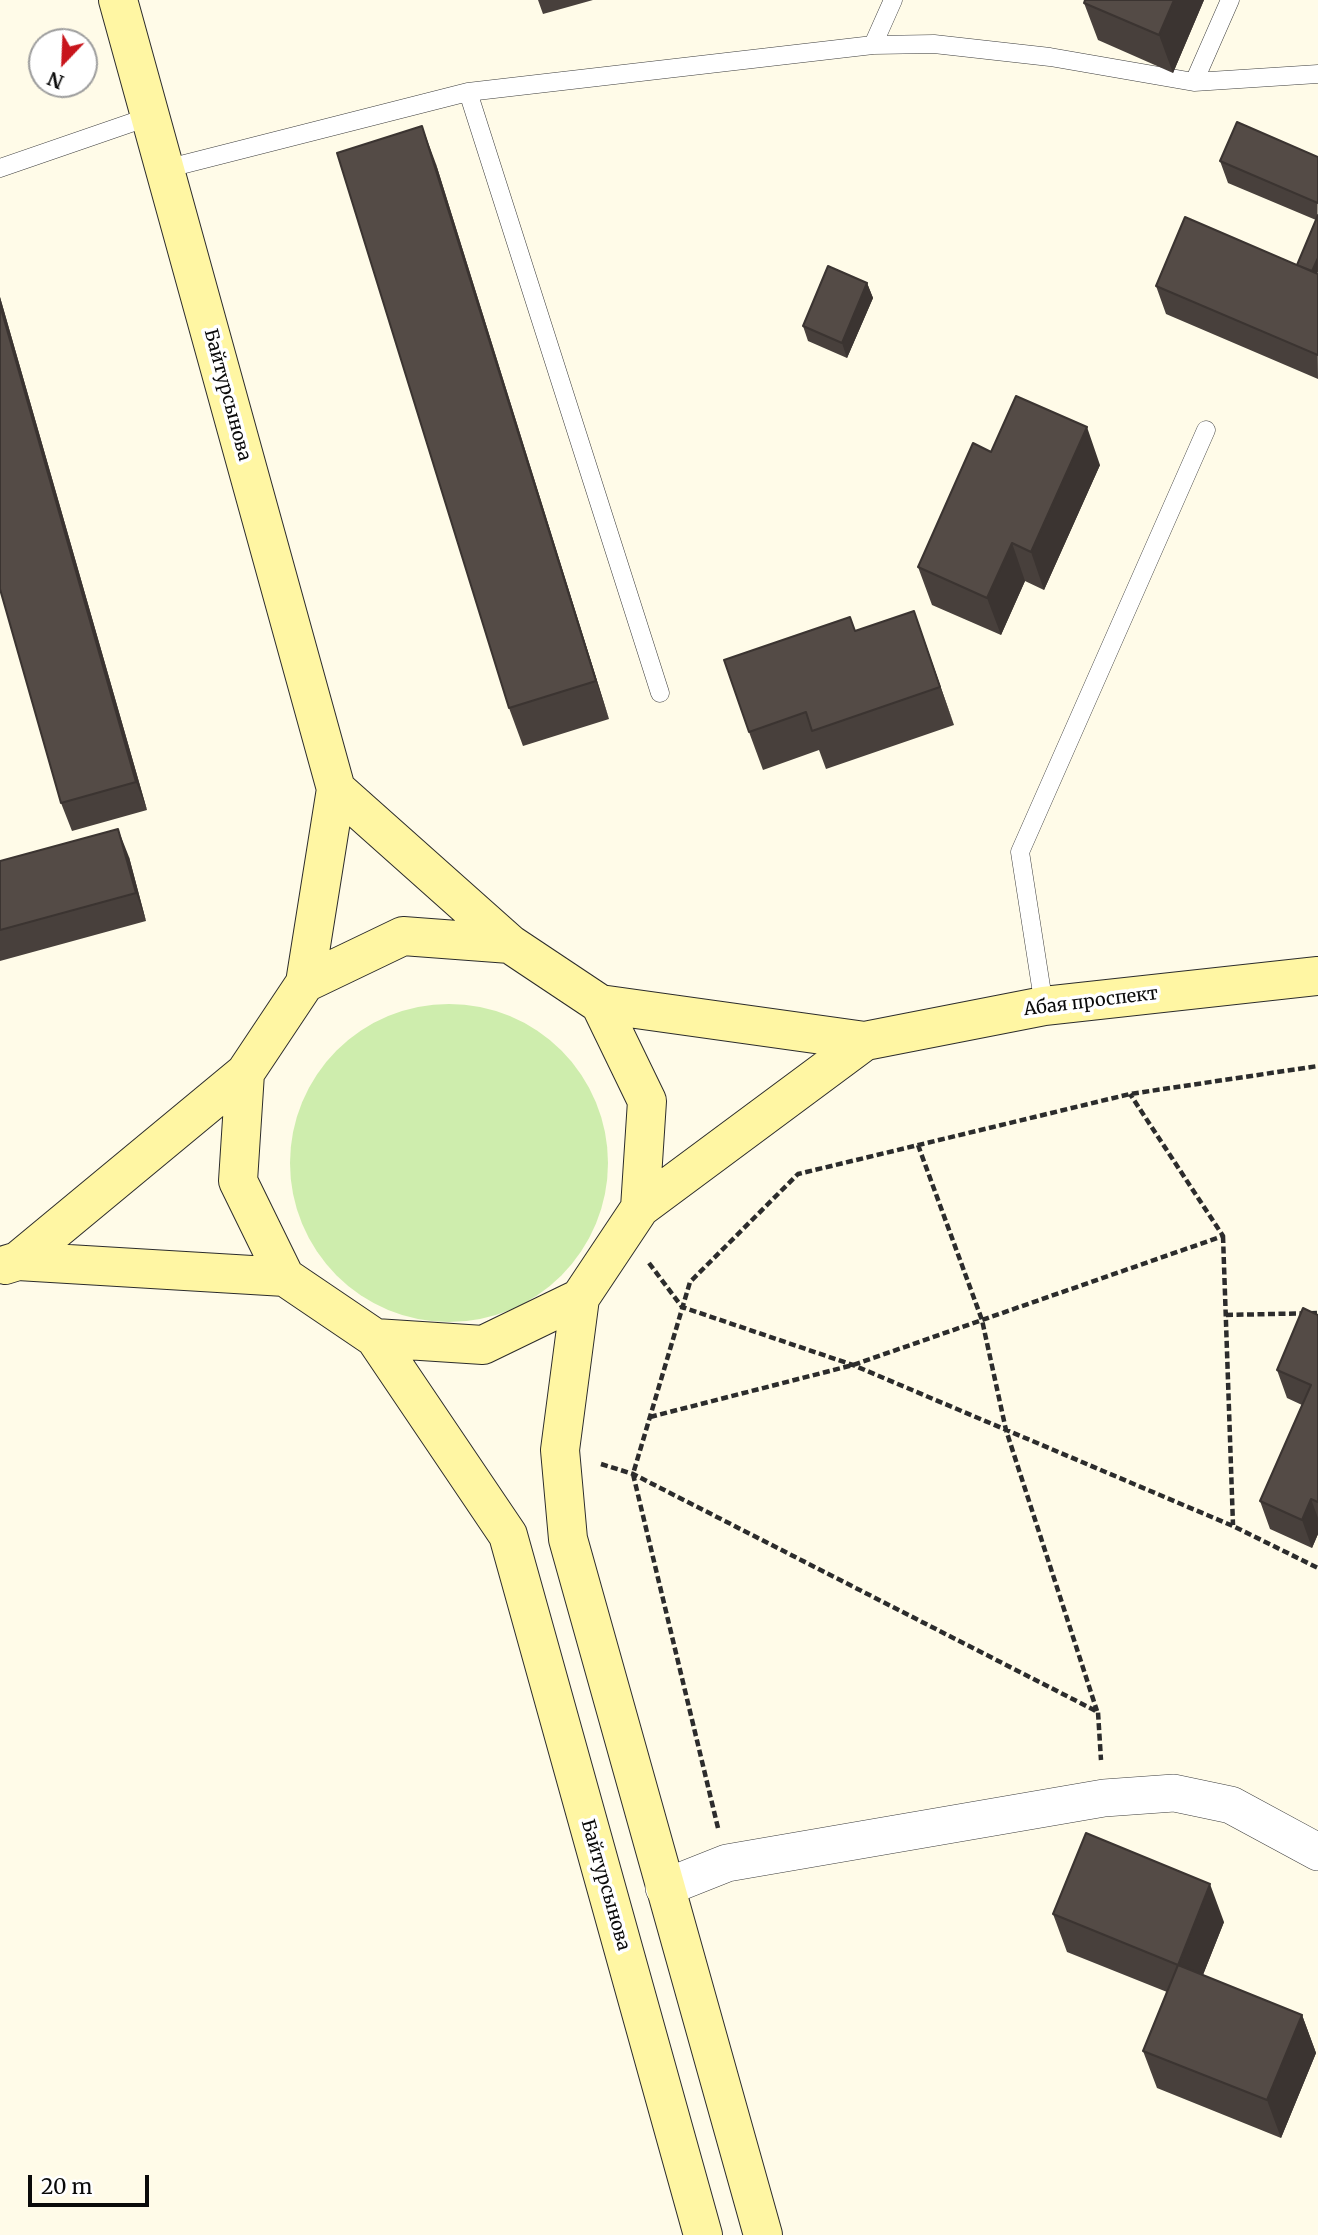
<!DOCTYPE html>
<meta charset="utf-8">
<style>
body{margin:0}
#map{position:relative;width:1318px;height:2235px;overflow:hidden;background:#fffbe8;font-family:Merriweather,serif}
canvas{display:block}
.north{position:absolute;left:28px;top:28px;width:70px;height:70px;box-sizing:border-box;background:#fff;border:2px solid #9d9d9d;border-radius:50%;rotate:203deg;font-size:19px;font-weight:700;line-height:28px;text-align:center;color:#0a0a0a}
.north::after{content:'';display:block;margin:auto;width:24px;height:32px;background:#c8151c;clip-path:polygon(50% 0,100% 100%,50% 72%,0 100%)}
.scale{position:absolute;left:28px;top:2175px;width:121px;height:32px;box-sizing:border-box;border:4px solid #0a0a0a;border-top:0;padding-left:9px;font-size:21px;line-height:24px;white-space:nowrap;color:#0a0a0a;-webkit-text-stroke:5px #fff;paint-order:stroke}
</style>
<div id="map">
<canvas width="1318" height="2235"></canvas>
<div class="north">N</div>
<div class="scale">20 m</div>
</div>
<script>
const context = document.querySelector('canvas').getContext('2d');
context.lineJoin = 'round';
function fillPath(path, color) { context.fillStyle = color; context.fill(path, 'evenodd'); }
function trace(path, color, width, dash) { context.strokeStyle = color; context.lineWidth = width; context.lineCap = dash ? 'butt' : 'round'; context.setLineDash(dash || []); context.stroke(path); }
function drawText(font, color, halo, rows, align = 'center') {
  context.font = font + ' Merriweather,serif'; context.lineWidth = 7; context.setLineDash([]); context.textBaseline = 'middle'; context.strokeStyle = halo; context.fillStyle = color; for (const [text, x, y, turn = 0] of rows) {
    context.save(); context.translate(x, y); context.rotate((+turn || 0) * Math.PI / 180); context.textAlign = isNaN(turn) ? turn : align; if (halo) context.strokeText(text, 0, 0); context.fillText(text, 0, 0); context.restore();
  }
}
fillPath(new Path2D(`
 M290 1163a159 159 0 1 1 318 0a159 159 0 1 1-318 0Z`), '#ceedad');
const lane = new Path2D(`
 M873 45 893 0
 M1194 82 1230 0
 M468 92 660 693
 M0 168 151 116
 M165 169 468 92 873 45 934 44 1050 57 1194 82 1318 74
 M1044 1006 1020 852 1206 430`);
const street = new Path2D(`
 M664 1888 727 1863 1104 1798 1174 1793 1231 1805 1318 1852`);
const secondary = new Path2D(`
 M118 0 336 789 305 983
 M336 789 510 944
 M600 1004 865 1041 1044 1006 1318 976
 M640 1208 865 1041
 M18 1261 245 1073 305 983 403 936 510 944 600 1004 647 1101 640 1208 580 1298 483 1345 375 1338 285 1277 238 1181 245 1073
 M5 1265 18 1261 285 1277
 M580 1298 560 1450 568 1539 763 2235
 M375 1338 508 1535 703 2235`);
trace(lane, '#3d3d3d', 19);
trace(street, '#3d3d3d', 38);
trace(secondary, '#2c2c2c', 40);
trace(new Path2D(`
 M918 1145 982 1320 1006 1430 1097 1711
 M1223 1236 1233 1525
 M649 1263 682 1307 853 1365 1233 1526 1318 1568
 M1226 1315 1318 1313
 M650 1417 853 1365 1223 1236 1130 1094
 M601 1464 633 1474 1098 1712 1101 1760
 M718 1828 633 1474 690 1282 798 1174 1130 1094 1318 1066`), '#2c2c2c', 4.5, [7, 3.5]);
trace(lane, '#fff', 18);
trace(street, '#fff', 37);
trace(secondary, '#fff6a3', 38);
fillPath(new Path2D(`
 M538 0H593L543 14Z
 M1204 0 1173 73 1098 40 1084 3Z
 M1318 157 1317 274 1318 379 1166 314 1156 286 1297 265 1316 220 1228 183 1220 161Z
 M436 164 609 719 523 746 509 708Z
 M867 283 873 298 847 358 808 341 803 326Z
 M0 297 147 810 72 831 61 803 0 589Z
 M991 452 1100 465 1044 590 1025 581 1001 635 932 605 918 567Z
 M914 611 954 725 826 769 819 750 763 770 749 732 855 631Z
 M129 857 146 921 0 961V861Z
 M1318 1315V1534L1312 1548 1270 1529 1260 1501 1302 1405 1287 1398 1277 1370Z
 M1053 1914 1224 1922 1203 1975 1302 2015 1316 2053 1281 2138 1157 2088 1143 2051 1167 1992 1067 1952Z`), '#48403c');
fillPath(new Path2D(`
 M1174 0H1204L1173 73 1159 35Z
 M422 126 436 164 609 719 596 681Z
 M1318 258V272L1309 293 1306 286Z
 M867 283 873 298 847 358 842 343Z
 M0 297 147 810 136 782 0 305Z
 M1087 427 1100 465 1044 590 1031 552Z
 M1012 543 1025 581 1001 635 987 598Z
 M914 611 927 648 954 725 940 687Z
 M118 829 129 857 146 921 136 893Z
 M1311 1499 1318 1518V1534L1312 1548 1302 1520Z
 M1210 1884 1224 1922 1192 2002 1178 1965Z
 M1302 2015 1316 2053 1281 2138 1267 2100Z`), '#3b3431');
const building = new Path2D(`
 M1085 0H1174L1159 35 1084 3Z
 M1237 122 1318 157V203L1220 161Z
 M422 126 596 681 509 708 337 153Z
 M1318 215V258L1312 271 1297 265Z
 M1185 217 1318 274V355L1156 286Z
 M828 266 867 283 842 343 803 326Z
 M0 305 136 782 61 803 0 589Z
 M1016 396 1087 427 1031 552 1012 543 987 598 918 567 973 443 991 452Z
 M914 611 940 687 812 731 806 712 749 732 724 660 850 617 855 631Z
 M118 829 136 893 0 930V861Z
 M1303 1308 1318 1315V1502L1311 1499 1302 1520 1260 1501 1311 1385 1277 1370Z
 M1086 1833 1210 1884 1178 1965 1053 1914Z
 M1178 1965 1302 2015 1267 2100 1143 2051Z`);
fillPath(building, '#544b46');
trace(building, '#3b3431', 2);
drawText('18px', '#0a0a0a', '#fff', [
 ["Байтурсынова",227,395,75],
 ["Абая проспект",1091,1002,-7],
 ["Байтурсынова",605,1885,74]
]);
</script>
